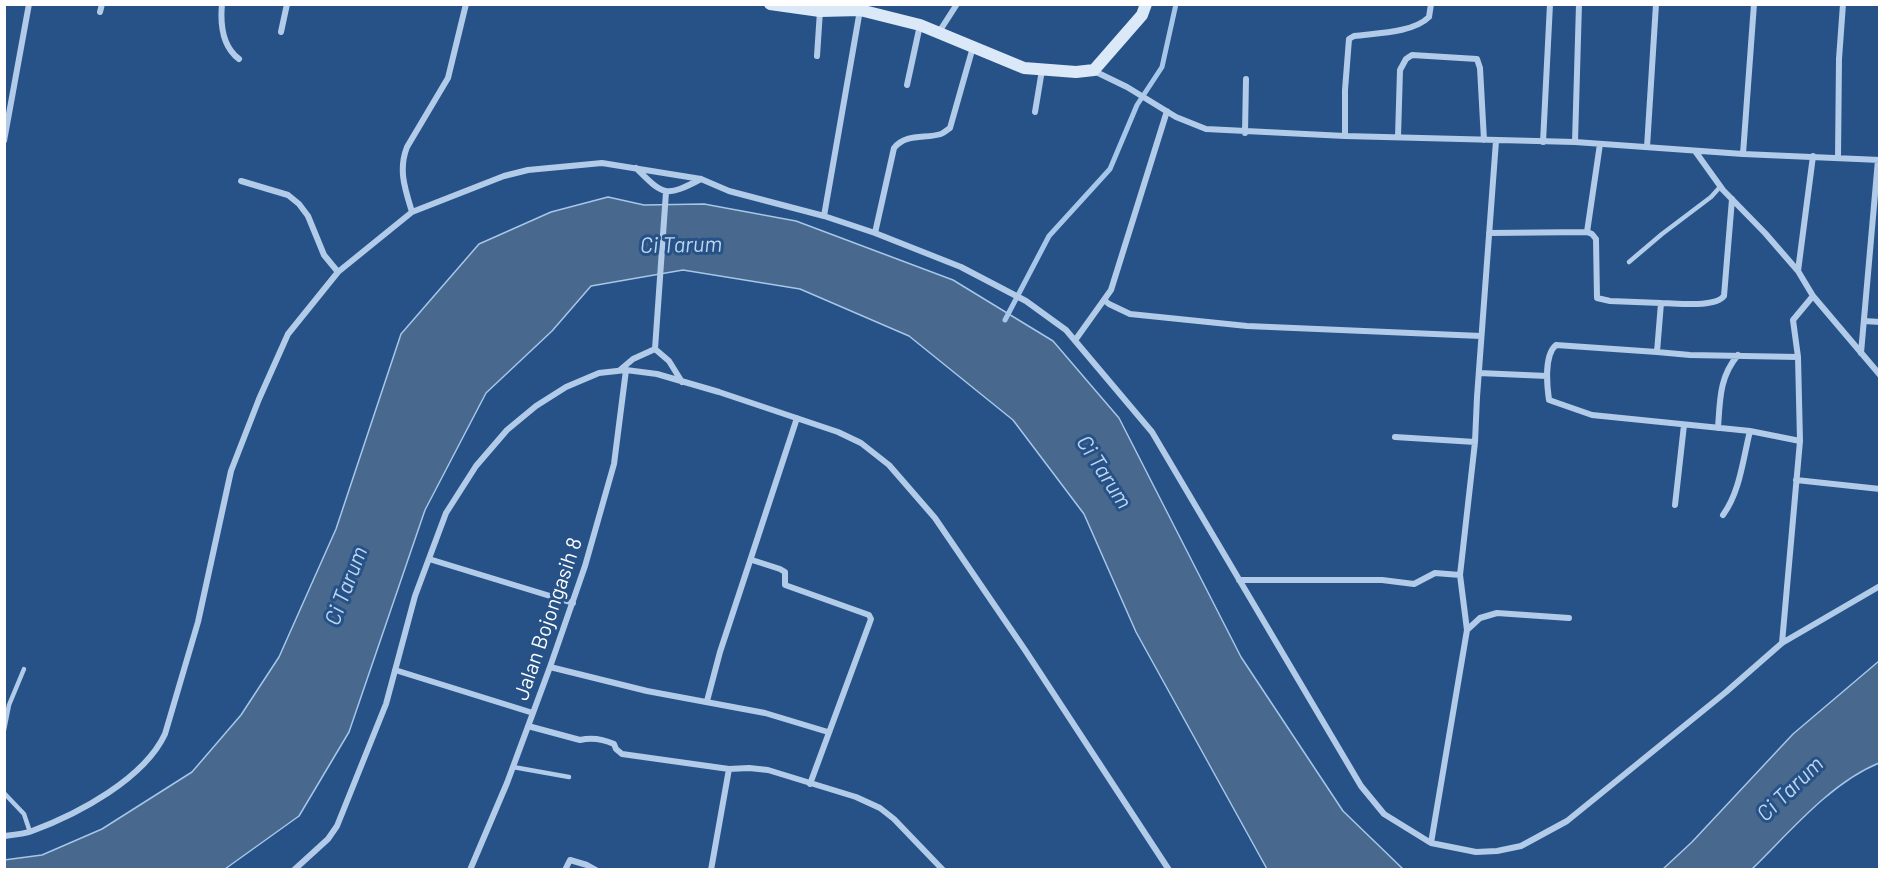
<!DOCTYPE html>
<style>
body{margin:0}
#map{position:relative;width:1884px;height:874px;overflow:hidden;background:#265287;font-family:Barlow,sans-serif}
canvas{display:block}
.frame{position:absolute;inset:0;border:6px solid #fff;pointer-events:none}
</style>
<div id="map">
<canvas width="1884" height="874"></canvas>
<div class="frame"></div>
</div>
<script>
const context = document.querySelector('canvas').getContext('2d');
context.lineJoin = 'round';
function fillPath(path, color) { context.fillStyle = color; context.fill(path, 'evenodd'); }
function trace(path, color, width, dash) { context.strokeStyle = color; context.lineWidth = width; context.lineCap = dash ? 'butt' : 'round'; context.setLineDash(dash || []); context.stroke(path); }
function drawText(font, color, halo, rows, align = 'center') {
  context.font = font + ' Barlow,sans-serif'; context.lineWidth = 6; context.setLineDash([]); context.textBaseline = 'middle'; context.strokeStyle = halo; context.fillStyle = color; for (const [text, x, y, turn = 0] of rows) {
    context.save(); context.translate(x, y); context.rotate((+turn || 0) * Math.PI / 180); context.textAlign = isNaN(turn) ? turn : align; if (halo) context.strokeText(text, 0, 0); context.fillText(text, 0, 0); context.restore();
  }
}
const water = new Path2D(`
 M608 197 644 205 704 204 796 221 953 280 1053 341 1119 418 1241 657 1343 811 1403 869H1267L1136 632 1084 514 1013 420 909 336 800 289 683 270 591 286 552 331 486 393 425 510 349 732 299 816 225 869 5 870 4 860 42 855 102 829 192 772 241 715 279 657 336 529 401 334 479 244 551 212Z
 M1879 661V763C1830 783 1789 833 1752 869H1663L1692 842 1793 734Z`);
fillPath(water, '#48688d');
trace(water, '#a6c7e9', 1.5);
trace(new Path2D(`
 M1005 320 1049 236 1110 169 1137 105 1162 67 1176 4`), '#a6c7e9', 5);
trace(new Path2D(`
 M1629 262 1662 234 1711 197 1720 187
 M4 730 9 705 24 669
 M513 767 569 777
 M4 793 24 814 30 832`), '#b1cbe9', 4.5);
trace(new Path2D(`
 M222 4C220 25 222 46 239 59
 M100 12 102 4
 M281 32 287 4
 M939 32 957 4
 M817 56 820 11
 M1094 71 1127 87 1176 117 1206 129 1345 136 1575 142 1743 154 1880 160
 M907 85 920 25
 M1035 112 1042 70
 M1245 133 1246 79
 M1345 136V90L1349 39 1354 36C1376 33 1413 33 1429 17L1431 4
 M1398 137 1400 70 1406 59 1412 55 1477 59 1480 68 1484 140
 M4 141 29 4
 M1543 142 1550 4
 M1575 142 1579 4
 M1647 147 1656 4
 M1695 151 1723 190 1765 233 1798 271 1813 296 1880 375
 M1743 154 1754 4
 M1838 158 1839 59 1843 4
 M636 168C663 195 665 198 701 179
 M241 181 288 195 299 204 308 216 324 255 338 272
 M1732 199 1724 296C1715 308 1676 303 1661 303L1657 352 1690 355 1798 357
 M412 212C405 189 398 170 407 147L448 78 466 4
 M824 216 860 10
 M1587 232 1600 144
 M875 233 894 148C906 133 925 139 941 134 944 133 947 130 950 128L973 47
 M1489 233 1587 232 1592 234 1596 239 1597 298 1610 301 1661 303
 M1798 271 1813 156
 M1104 300 1109 304 1130 314 1247 326 1481 336
 M1864 321 1880 322
 M1076 339 1111 290 1167 111
 M655 349 666 192
 M655 349 669 361 682 382
 M1657 352 1556 345C1544 355 1547 386 1549 400L1592 415 1750 431 1800 441
 M1861 353 1878 160
 M620 370 633 359 655 349
 M1479 373 1547 376
 M1718 428C1720 401 1719 377 1738 355
 M1395 437 1475 442
 M1796 480 1880 489
 M1675 505 1684 425
 M1723 515C1740 492 1743 459 1750 431
 M429 559 573 603
 M752 560 780 569 785 572V585L869 615 871 619 810 784
 M1239 580H1382L1414 584 1435 573 1460 575
 M1467 630 1480 618 1497 613 1569 618
 M1782 643 1800 441 1798 357 1793 320 1813 296
 M550 667 647 691 765 713 828 732
 M395 670 533 713
 M707 701 720 652 797 418
 M528 726 580 740C592 737 603 739 614 744L616 749 622 754 729 769 749 768 768 770 856 797 880 808 894 819 943 870
 M4 836C13 835 24 834 32 831 78 814 144 779 165 734L198 622 231 471 259 399 288 334 338 272 412 212 504 176 528 170 602 163 701 179 729 191 824 216 875 233 961 267 1026 301 1066 330 1152 432 1361 786 1384 814 1431 843 1476 852 1497 851 1521 846 1567 821 1726 692 1782 643 1880 586
 M1431 843 1467 630 1460 575 1475 442 1477 397 1496 141
 M294 870 328 839 337 826 386 704 415 596 446 513 476 466 507 430 536 406 566 387 599 373 626 370 657 374 719 392 838 432 861 443 889 465 935 518 1025 650 1169 870
 M470 870 507 783 550 667 585 566 614 464 626 370
 M565 870 570 860 587 865 596 870
 M711 870 729 769`), '#b1cbe9', 6);
trace(new Path2D(`
 M770 4 820 11 860 10 920 25 1024 68 1076 72 1094 70 1142 15 1146 4`), '#dbe8f7', 12);
drawText('21px', '#fff', '#265287', [
 ["Jalan Bojongasih 8",548,619,-71]
]);
drawText('italic 22px', '#bdd5f0', '#265287', [
 ["Ci Tarum",681,245,-1],
 ["Ci Tarum",1104,472,57],
 ["Ci Tarum",346,586,-69],
 ["Ci Tarum",1790,789,-44]
]);
</script>
